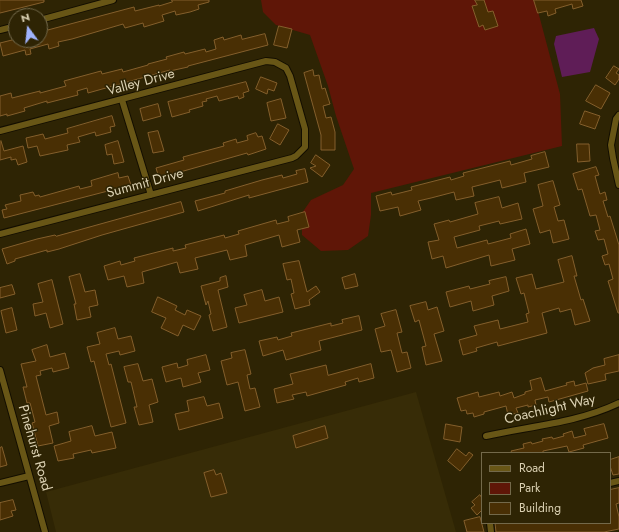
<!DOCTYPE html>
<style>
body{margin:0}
#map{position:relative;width:619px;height:532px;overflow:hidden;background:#2e2404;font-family:Jost,sans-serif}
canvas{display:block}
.legend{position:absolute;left:481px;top:452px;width:130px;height:72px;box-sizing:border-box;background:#2e2404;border:1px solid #73694a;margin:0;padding:5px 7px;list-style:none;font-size:12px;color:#dbd1b3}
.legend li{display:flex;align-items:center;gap:8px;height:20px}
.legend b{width:20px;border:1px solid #73694a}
.north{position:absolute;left:8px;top:8px;width:40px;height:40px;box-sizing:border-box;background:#2e2404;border:1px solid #73694a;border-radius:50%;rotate:345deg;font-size:11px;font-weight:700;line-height:16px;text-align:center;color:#dbd1b3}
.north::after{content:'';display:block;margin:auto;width:14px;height:18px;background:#a0b3fd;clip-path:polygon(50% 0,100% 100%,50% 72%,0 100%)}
</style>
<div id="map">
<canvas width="619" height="532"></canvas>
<ul class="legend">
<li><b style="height:5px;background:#685616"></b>Road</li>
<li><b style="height:11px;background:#5f1607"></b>Park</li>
<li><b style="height:11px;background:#492f04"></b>Building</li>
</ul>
<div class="north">N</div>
</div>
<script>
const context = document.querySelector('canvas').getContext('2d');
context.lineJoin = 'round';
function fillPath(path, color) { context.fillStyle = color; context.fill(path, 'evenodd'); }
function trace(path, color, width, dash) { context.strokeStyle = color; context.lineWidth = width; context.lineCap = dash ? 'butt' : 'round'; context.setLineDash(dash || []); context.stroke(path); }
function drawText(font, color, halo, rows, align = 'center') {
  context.font = font + ' Jost,sans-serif'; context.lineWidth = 3; context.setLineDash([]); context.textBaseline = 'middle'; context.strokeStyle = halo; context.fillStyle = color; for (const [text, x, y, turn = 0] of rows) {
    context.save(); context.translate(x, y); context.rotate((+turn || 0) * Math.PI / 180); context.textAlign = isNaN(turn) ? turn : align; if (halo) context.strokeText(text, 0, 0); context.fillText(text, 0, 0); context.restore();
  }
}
fillPath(new Path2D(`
 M416 392 456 532H56L46 492Z`), '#372c07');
fillPath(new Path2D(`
 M261 0H535L560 94 562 146 371 193V215L368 236 348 250 321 251 302 235V213L311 200 343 185 354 169 336 116 328 86 310 35 276 25 263 12Z`), '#5f1607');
fillPath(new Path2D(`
 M594 28 599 39 590 72 562 77 554 44 556 36Z`), '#5f1d57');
const building = new Path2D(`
 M0 0H44V2L0 13Z
 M172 0H209V2L198 5 199 9 190 12 176 15 175 11 162 15 164 21 144 27 143 23 125 28 123 24 72 39 58 42 59 46 49 49 48 44 30 49 31 54 26 55 25 50 3 56 0 43 16 39V40H40V33L44 31 134 7 135 11 159 5V6L172 2Z
 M475 0H484L488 12 493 11 498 26 485 30 483 25 479 27 472 6 477 5Z
 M534 0H581L583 6 573 9 572 4 555 9 556 13 548 16 547 11 538 13Z
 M279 26 292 29 287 48 274 45Z
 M265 34 268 45 188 66V67L170 71V70L88 93 87 88 77 91 78 95 47 103V101L24 108 25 111 7 116V114L0 116V96L11 93 12 98 40 91V93L66 86 64 81 101 71 102 74 122 69 123 72 148 65V64L167 59 166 57 184 52 185 54 205 49 206 52 216 49 214 40 223 37 224 40 241 35 242 39Z
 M614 66 619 69 616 73 619 75V79L615 85 606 78Z
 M313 70 314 76 319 75 322 89 325 88 330 104 323 106 326 118 331 117 335 132V150H321V135L304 73Z
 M261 77 277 83 274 91 268 89 267 94 256 89Z
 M246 82 249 91 243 93 244 97 239 99 238 96 219 101 217 96 206 99 207 101 202 102 203 106 189 110 190 112 172 117 168 102Z
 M596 85 610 93 601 109 586 101Z
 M281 99 286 118 271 121 267 103Z
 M158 104 161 116 143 121 140 109Z
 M585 111 600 116 595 129 580 124Z
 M112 116 115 126 110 127 111 132 96 136 95 132 78 137 80 142 67 145 68 150 40 156 37 146 28 148 26 138 43 134 45 139 68 133 67 129Z
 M278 124 289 130 280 145 270 139Z
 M158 131 164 151 153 153 148 133Z
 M256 133 258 137 262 136 266 149 248 155 247 153 159 178 156 168 184 160 183 157 224 146 223 143 236 139 237 143 248 140 247 136Z
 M1 141 4 151 23 146 27 162 18 165 16 159 11 160V157L0 160V142Z
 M118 141 124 162 114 164 112 154 107 155 105 145Z
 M577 144H589L590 161 578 162Z
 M545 152 549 167 524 173 526 182 502 188 500 180 472 187 474 196 456 200 454 192 431 198 418 201 421 210 400 216 398 207 380 211 376 196 391 192 392 195 412 190 411 187 450 177 451 180 464 176 463 173 510 161 511 165 532 159 531 156Z
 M316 155 330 165 322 177 310 168 316 166 311 163Z
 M596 167 599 175 595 176 600 194 605 192 607 200 603 201 608 217 610 216 619 245V313H618L608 281 613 279 609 264 605 265 602 256 608 254 604 239 598 240 595 231 600 230 596 215 590 216 582 189 578 190 573 174Z
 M305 169 308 182 249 198V195L198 211 195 201 225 193V191L262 180 282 175 283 178 297 174 296 171Z
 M118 173 119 178 128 176 131 185 4 218 2 210 7 209 5 205 21 201 20 195 33 192 35 196 39 195 40 197 79 186 80 189 92 186 91 181Z
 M553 181 560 205 554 207 558 221 564 220 569 239 553 243 550 230 540 233 533 209 543 206 538 185Z
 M499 197 502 208 518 203 522 219 500 224 499 221 479 226 480 230 454 237 457 248 487 240 488 244 511 238 510 234 526 229 530 244 512 249 515 260 491 266 489 255 446 268 443 256 432 259 428 242 439 240 434 224 449 220 450 222 478 214 475 203Z
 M181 202 184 212 102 235 59 249 47 252V250L15 259V261L7 264 2 249 37 239 55 235 56 236Z
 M305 212 309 227 297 230 300 242 282 247 279 235 245 245 247 256 230 260 227 250 195 258 198 269 180 273 177 262 142 272 144 283 127 287 124 276 108 280 104 266 120 261 121 265 135 261 134 258 173 248V251L186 248 185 245 224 235 225 238 239 234 238 231 276 220 277 224 289 221 288 217Z
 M572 256 577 276H574L581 300 583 299 590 321 575 325 571 309 560 312 559 308 542 313 547 333 498 346 497 342 476 348 477 351 463 355 459 340 477 335 474 326 498 320 500 329 528 322 526 314 529 313 524 293 521 294 516 278 532 274 536 289 564 282 558 260Z
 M299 261 307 292 316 286 320 292 309 300 310 305 295 309 291 294 294 293 291 279 287 280 283 264Z
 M80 274 85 292 95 290 98 305 89 307 91 317 77 320 74 304H76L69 277Z
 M355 274 358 286 345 289 342 278Z
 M226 276 228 287 218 290 227 327 213 331 209 315 211 314 208 301 206 305 201 286 220 281V278Z
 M506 277 509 291 492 296 494 305 473 311 471 301 450 307 446 292 469 286 470 289 490 284 489 281Z
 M52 280 63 324 50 328 46 313 35 316 33 304 43 302 38 284Z
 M12 285 15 294 0 298V288Z
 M262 290 265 301 279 297 283 312 239 323 235 308 247 305 244 295Z
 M158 297 177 306 175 310 185 315 187 310 201 316 194 330 183 325 178 336 161 328 166 318 152 312Z
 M426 302 428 310 437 307 444 331 434 334 442 361 426 365 422 347 426 346 419 320 415 322 410 306Z
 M12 308 17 330 6 333 1 311Z
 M396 310 402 332 397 333 402 353 407 352 411 368 397 372 391 350 381 352 375 329 385 326 381 314Z
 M359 316 362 330 319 341 321 350 286 360 283 350 263 356 259 341 277 337 278 340 292 336 291 333 331 323V326L343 323 342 320Z
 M115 328 118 339 131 336 135 351 120 355 119 351 106 354 109 365 111 364 126 423 111 427 94 361 91 362 87 347 100 344 97 333Z
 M47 345 50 357 65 353 69 368 53 372 52 368 40 371 41 375 36 376 46 415 57 412 59 423 49 426 53 443 38 446 32 423 35 422 30 403H27L23 387H27L21 364 36 361 32 350Z
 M245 350 251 374 247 375 248 380 250 389 255 388 260 407 245 411 238 382 227 385 221 361 232 358 231 353Z
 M206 355 210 370 198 373 201 382 183 387 181 378 166 382 162 367 177 363 178 368 188 365 187 360Z
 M619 355V371L605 374 606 380 588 384 585 373 593 368 605 365 604 359Z
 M138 364 143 381 152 379 158 402 149 405 153 422 139 425 134 407H137L131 382H128L124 367Z
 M371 364 374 378 359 382 358 378 345 382 346 385 307 396 306 392 292 395 294 399 277 403 274 389 293 384 290 374 326 365 328 375Z
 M541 378 545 391 567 385 566 383 574 381 575 386 586 383 588 391 549 402 548 397 535 400 536 405 528 407V405L516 408 518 413 508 415 506 406 484 412V414L474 417 473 413 467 414 466 410 461 411 457 398 478 392 479 397 499 392 500 396 512 392 514 398 525 394V392L532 390 530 381Z
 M204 397 207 406 219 403 223 418 179 430 175 414 189 411 187 401Z
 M446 424 462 427 460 442 444 439Z
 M604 424 608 438 583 445 584 448 569 452 567 446 543 451V453H512L511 451 524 448 523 444 531 442 532 444 543 441 542 439 552 437 553 439 564 436 563 434 572 431 574 438 586 435 584 429Z
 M92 426 95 436 112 432 116 448 92 453 91 450 73 454 74 458 58 461 54 446 71 441 69 432Z
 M325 426 328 438 296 448 293 436Z
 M2 447 7 465 0 467V448Z
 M457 449 466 456 469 452 473 455 460 471 448 461Z
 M619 457V474L613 475 610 466V460Z
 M214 470 216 475 221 473 227 493 211 497 204 473Z
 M619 488V503L616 504 619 517V529L604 532H496L495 523H610V490Z
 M480 495 482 498V510L477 515 471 508 475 505 472 502Z
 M13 500 16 510 11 511 13 516 0 520V503Z
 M480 517 484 532H467L464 521Z`);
fillPath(building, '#492f04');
trace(building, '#845f2c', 1);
const minor = new Path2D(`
 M40 20 113 0
 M0 30 16 26
 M122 100 151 195
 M619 115 616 119 611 145 613 158 619 185
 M0 131 266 61 275 62 286 68 290 76 305 129V147L296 156 292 158 0 234
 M0 370 45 532
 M486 436C531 426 577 423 619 403
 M0 483 29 476
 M610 483 619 481
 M490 523 491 532`);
trace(minor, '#130e00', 8);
trace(minor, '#685616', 6);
drawText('14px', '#dbd1b3', '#2e2404', [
 ["Valley Drive",141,83,-15],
 ["Summit Drive",145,184,-15],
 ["Coachlight Way",550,410,-13],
 ["Pinehurst Road",34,448,74]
]);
</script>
